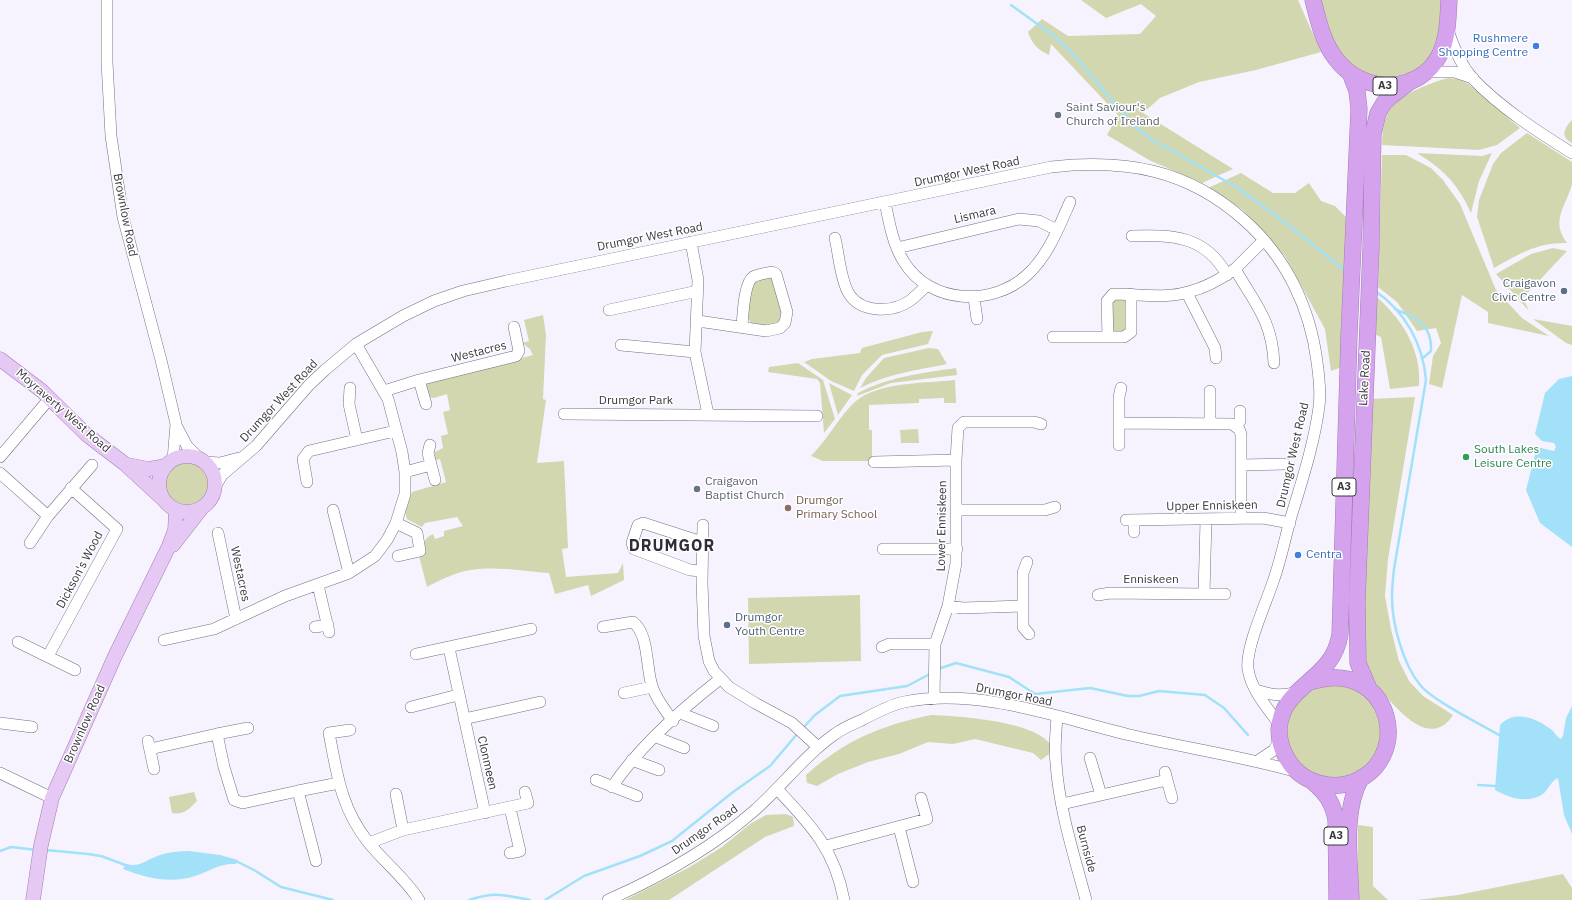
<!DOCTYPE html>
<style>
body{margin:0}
canvas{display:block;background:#f6f3ff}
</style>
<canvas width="1572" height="900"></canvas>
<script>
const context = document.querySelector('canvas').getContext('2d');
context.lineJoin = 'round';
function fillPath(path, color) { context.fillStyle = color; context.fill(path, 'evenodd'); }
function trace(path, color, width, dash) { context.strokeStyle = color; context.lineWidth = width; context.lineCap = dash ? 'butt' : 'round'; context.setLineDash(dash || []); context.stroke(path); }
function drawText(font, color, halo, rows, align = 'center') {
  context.font = font + ' "IBM Plex Sans",sans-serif'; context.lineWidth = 3; context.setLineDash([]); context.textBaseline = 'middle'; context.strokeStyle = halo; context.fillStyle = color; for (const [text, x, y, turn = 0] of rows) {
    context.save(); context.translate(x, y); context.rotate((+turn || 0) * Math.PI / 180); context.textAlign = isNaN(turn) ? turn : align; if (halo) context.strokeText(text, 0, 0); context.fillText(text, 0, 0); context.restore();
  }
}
fillPath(new Path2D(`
 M1081 0H1298L1321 52 1256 70 1199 82 1160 98 1143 113 1233 169 1202 183 1149 160 1107 135 1118 115 1051 44 1049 55C1038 50 1032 44 1028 32L1042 19 1068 36 1140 34 1156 16 1141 4 1106 18Z
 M1319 0H1444C1443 11 1443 36 1438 45 1414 90 1364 87 1337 49 1330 39 1323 13 1319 0Z
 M1449 78 1458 79 1467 83 1520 128 1497 145 1479 150 1382 145C1383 112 1390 102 1420 88 1430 84 1439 80 1449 78Z
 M1572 120V143C1560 137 1564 128 1572 120Z
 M1527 133 1572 162C1572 169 1572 178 1572 184 1566 207 1550 220 1567 243 1538 242 1519 254 1494 268L1477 217 1479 200 1493 164 1501 153Z
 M1417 153 1482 156 1492 153 1479 181 1471 213C1458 184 1444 170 1417 153Z
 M1382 155H1406L1431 168 1443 180 1460 204 1496 290 1522 318 1549 336 1488 323V312L1462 295 1442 388 1429 384 1433 356 1441 343 1436 328 1417 331 1397 302 1378 287Z
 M1241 173 1273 193H1295L1309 183 1321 201 1335 206 1350 221 1345 366 1331 371 1325 329 1285 256 1243 210 1208 188Z
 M1553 248 1567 251 1523 298 1529 311 1496 274 1531 254Z
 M772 277 783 312 782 321 773 327 751 323 747 316 752 283 757 279Z
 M1373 294C1401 317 1422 349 1419 386L1390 389 1381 337 1374 334Z
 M1114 298 1127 300V328L1125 331 1114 332 1111 330V300Z
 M543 315 546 335 543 399 546 400 537 463 564 461 568 548 562 549 566 577 618 573 623 563 624 580 591 596 588 585 555 594 549 573C524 571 496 566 471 570 456 572 440 580 427 587L419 556 424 552C424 543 424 538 433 534L435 539 444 536V531L463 526 457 517 425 523 422 527 407 519 405 512 412 492 446 482 440 459 436 460 434 456 435 452 443 448 441 436 448 434 443 412 450 410 447 394 434 398 429 397 424 388 427 383 533 355 530 349 522 343 529 341 524 320Z
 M1533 319 1572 326V345L1566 343Z
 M933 331 928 344 882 355 862 375 854 391 831 381 804 362 812 359 860 353 862 348 922 332Z
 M929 348 938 349 947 364C918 370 887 374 860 388L866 378 884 358Z
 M798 363 823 380 835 419 824 433 820 383 817 379 768 372 769 367Z
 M956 368 957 375 891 383 857 396 858 393C888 377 922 373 956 368Z
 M955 380 956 403H944V398L919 399V403L869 405V430H872V461H823L811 456C828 439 840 415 856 401 878 382 927 383 955 380Z
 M829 383 852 395 838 415Z
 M1415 397 1388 559 1385 596 1391 629 1399 661 1409 681 1423 696 1453 715C1431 749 1400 712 1384 694 1378 688 1371 683 1368 675 1365 666 1365 656 1363 647L1369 399Z
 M918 429 919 443H901L900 430Z
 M164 484a22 22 0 1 1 44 0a22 22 0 1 1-44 0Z
 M860 595 861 661 749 664 748 598Z
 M1287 731a47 47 0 1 1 94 0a47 47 0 1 1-94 0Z
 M931 715C958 716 1034 721 1050 744L1049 754 1041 760 1033 753 975 739 953 744 928 742 899 754 868 762 838 774 817 786 807 783 806 775C845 740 880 726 931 715Z
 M194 792 197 801C189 809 185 815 172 813L169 797Z
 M786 814 793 817 794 826 765 837 669 900H625L688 868 722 847 750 824 766 815Z
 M1358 825 1373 827V886L1388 900H1358Z
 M1563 874 1572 888V900H1417L1458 895Z`), '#d3d7af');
fillPath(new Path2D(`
 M1572 376V547L1540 523 1526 490 1537 447 1554 451 1556 447 1554 443 1542 441 1535 434 1545 393 1559 379Z
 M1572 706V834L1564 815 1558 778C1551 781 1549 789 1543 794 1528 804 1509 798 1495 790L1500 725C1514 709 1537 718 1552 730 1555 733 1556 736 1561 739L1563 736 1566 718Z
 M189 851 220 855 238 860 236 864C220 863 210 871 195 876 171 884 146 878 123 869L126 864C140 868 147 859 160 855 169 852 179 851 189 851Z`), '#a2e1f8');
trace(new Path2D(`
 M1011 5 1054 36 1073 54 1133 125 1151 139 1238 188 1287 224 1346 271
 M1375 291C1405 311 1423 344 1426 380L1394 569C1393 578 1392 587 1392 597 1392 624 1403 665 1421 686 1434 701 1480 724 1499 735
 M1395 309C1418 319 1432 324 1431 351L1423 358
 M938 669 956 663 1009 677 1035 694 1090 688 1128 696H1139L1159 691 1205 695 1224 708 1248 735
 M803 728 815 715 840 696 907 686 932 673
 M1478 785 1495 786
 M46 850 88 854 101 856 128 866
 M0 851 11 847 37 850
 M236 861 254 870 281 887 333 900
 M469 900C496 891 503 895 530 900
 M545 900 584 876 640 856 672 841 733 792 770 766 798 733`), '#a2e1f8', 2.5);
const minor = new Path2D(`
 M107 0V62L111 136 123 217 161 360 176 424 173 460
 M1448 30C1453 46 1461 65 1473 79 1501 108 1538 132 1572 153
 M1425 72H1455L1473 78
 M885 202C889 222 893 245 904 262 930 304 992 307 1027 275 1048 256 1059 227 1070 202
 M1132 236C1172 235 1205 235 1227 275
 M835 238C839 255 840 277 848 292 860 314 893 313 911 300 917 295 922 290 927 285
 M1264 240 1235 269C1255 304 1272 320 1274 363
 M691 242 698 280 695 352 708 414
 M897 248 1019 219 1039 221 1057 230
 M1187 293 1215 348 1216 358
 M974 298 977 319
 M609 310 698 291
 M698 321 766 331 780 328 785 323 787 312 776 274 772 272C766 273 758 274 753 277 744 283 743 315 742 326
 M1053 337H1108L1107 301 1113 294C1136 294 1167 299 1188 292 1205 288 1221 279 1235 269
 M1108 337H1124L1131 332V294
 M621 345 695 352
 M419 380 426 404
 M350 388 349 404 357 440
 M384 391 419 380 516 356 519 351 514 327
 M1210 391V424
 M564 414 817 416
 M1119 423 1232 424 1239 429 1241 434V518
 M1236 426 1240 421V411
 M177 427 187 446 200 459
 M430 445 428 453 435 480
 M1119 445V397L1121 388
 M0 457 50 398
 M204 462 220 463 239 458
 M874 462 956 460
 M1242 465 1285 464
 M405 472 431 465
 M0 473 48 516
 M307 482 303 459 309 451 395 431
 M215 487 222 475 256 446 309 385 325 370 356 344 403 316 434 301 463 291 506 281 1051 167C1125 159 1187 169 1244 220 1286 257 1310 307 1317 362 1319 376 1321 392 1319 407 1314 444 1302 481 1291 517 1285 538 1281 559 1274 579 1267 601 1245 648 1248 669 1251 690 1268 709 1280 725
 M333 510 349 573
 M957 510H1045L1055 507
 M1126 520 1263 518 1290 523
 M396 523 417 533 420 551 398 556
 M703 525 702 583 704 636 709 661 714 671 729 687 755 703 792 723 818 747
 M1134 532V520
 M218 533 236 619
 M30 543 48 516 92 465
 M883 549H957
 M1027 562 1023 573V627L1029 634
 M702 571 690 570 634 549 632 543 638 525 643 523 702 542
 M318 585 329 632
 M1204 594H1225
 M1098 595 1110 593 1204 594 1206 520
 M948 606 963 608 1023 606
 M315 627 328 625
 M603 627 633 622C649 634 646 668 652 686 656 699 665 710 673 721
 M164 640 214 629 285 596 349 573 375 556 387 540 396 523 405 494V472L402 452 388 399 356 344
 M18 642 75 670
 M882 647 889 644H935
 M449 648 485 813
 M416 654 531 629
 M48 656 117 529 71 488
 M1256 690C1270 695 1280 696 1295 693
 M624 693 652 687
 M934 699 935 644 948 606 956 563V460L958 428 964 422H1034L1041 424
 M411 707 458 695
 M680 713 713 726
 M1057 717C1056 732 1054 748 1056 763 1059 809 1074 855 1086 900
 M464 719 540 702
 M0 723 32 727
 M248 728 217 734 224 767 234 800 243 803 298 791
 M350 730 329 733C337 774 341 808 368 842 384 862 405 878 419 900
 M656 737 684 748
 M148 741 154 769
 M150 749 217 734
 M1090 758 1101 795
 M632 760 659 770
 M1259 760 1274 750 1280 739
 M0 773 52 798
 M596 780 637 796
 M1167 780 1172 798
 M612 787C638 748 683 708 720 679
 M777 789C811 825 835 850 844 900
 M1062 804 1167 780 1165 772
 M899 827 913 882
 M403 830 528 803 525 792
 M369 843 403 830 396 794
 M826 846 927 819 921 798
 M510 853 520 851 510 808
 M316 861 298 791 339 783
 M608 900C660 877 712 848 755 810 782 786 805 755 835 734 843 728 853 724 862 720 875 713 890 705 904 702 978 687 1059 718 1130 735 1186 748 1242 756 1298 772`);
const major = new Path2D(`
 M0 359 42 391 87 435 125 464 163 499
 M159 484a28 28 0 1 1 56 0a28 28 0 1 1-56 0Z
 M128 465 149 469 166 466
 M173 545 201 509
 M33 900 41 845 52 798 115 656 169 546 175 530 176 510`);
const highway = new Path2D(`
 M1313 0C1318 20 1323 43 1336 59 1362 94 1419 96 1440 54 1448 37 1448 18 1449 0
 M1310 682C1393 655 1417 765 1347 784 1334 787 1319 785 1306 778 1290 769 1279 749 1279 730 1281 684 1333 682 1340 634L1349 336 1359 109 1357 91 1351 75
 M1369 689 1358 663 1357 602 1371 247 1373 134 1378 113 1384 103 1390 97 1412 80
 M1313 782C1326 793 1333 803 1336 820L1337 900
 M1351 900C1350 862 1342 811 1361 778`);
trace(minor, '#74707d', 12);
trace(major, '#9f7eb0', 15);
trace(highway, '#9f7eb0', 17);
trace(minor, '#fff', 11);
trace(major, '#e6c8f5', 14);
trace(highway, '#d5a3ee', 16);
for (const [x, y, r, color] of [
 [1536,46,4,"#3f7fe0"],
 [1058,115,4,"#6b7280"],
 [1564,291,4,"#5c6f8a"],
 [1466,457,4,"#2e9e5b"],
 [697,489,4,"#6b7280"],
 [788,508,4,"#8d6e63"],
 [1298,555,4,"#3f7fe0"],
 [727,625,4,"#5c6f8a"]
]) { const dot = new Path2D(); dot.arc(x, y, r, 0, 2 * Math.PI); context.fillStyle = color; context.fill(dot); trace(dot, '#fff', 1.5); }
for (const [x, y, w] of [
 [1385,86,24],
 [1344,487,24],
 [1336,836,24]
]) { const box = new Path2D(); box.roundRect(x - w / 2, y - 9, w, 18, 3); context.fillStyle = '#fff'; context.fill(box); trace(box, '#3a383e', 1); }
drawText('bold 11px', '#3a383e', null, [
 ["A3",1385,86],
 ["A3",1344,487],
 ["A3",1336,836]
]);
drawText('12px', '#366cbe', '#fff', [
 ["Rushmere",1528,39],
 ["Shopping Centre",1528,53],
 ["Centra",1306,555,"left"]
], 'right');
drawText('12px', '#5b616d', '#fff', [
 ["Saint Saviour's",1066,108],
 ["Church of Ireland",1066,122],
 ["Craigavon",705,482],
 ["Baptist Church",705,496]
], 'left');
drawText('12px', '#3a383e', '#fff', [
 ["Drumgor West Road",967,172,-12],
 ["Brownlow Road",125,215,79],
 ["Lismara",975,215,-13],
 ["Drumgor West Road",650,237,-11],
 ["Westacres",479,352,-14],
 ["Lake Road",1365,378,-87],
 ["Drumgor West Road",279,401,-47],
 ["Drumgor Park",636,401],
 ["Moyraverty West Road",63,411,41],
 ["Drumgor West Road",1293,455,-77],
 ["Upper Enniskeen",1212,506,-1],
 ["Lower Enniskeen",942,526,-89],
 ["Dickson's Wood",80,570,-62],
 ["Westacres",240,574,78],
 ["Enniskeen",1151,580],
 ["Drumgor Road",1014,695,11],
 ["Brownlow Road",85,724,-66],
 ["Clonmeen",487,763,77],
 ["Drumgor Road",705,830,-35],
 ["Burnside",1086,849,75]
]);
drawText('12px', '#4e5e75', '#fff', [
 ["Craigavon",1556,284],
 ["Civic Centre",1556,298],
 ["Drumgor",735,618,"left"],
 ["Youth Centre",735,632,"left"]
], 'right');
drawText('12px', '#27864d', '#fff', [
 ["South Lakes",1474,450],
 ["Leisure Centre",1474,464]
], 'left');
drawText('12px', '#785e54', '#fff', [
 ["Drumgor",796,501],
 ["Primary School",796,515]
], 'left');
context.letterSpacing = '1px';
drawText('bold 16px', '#312d38', '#fff', [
 ["DRUMGOR",672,546]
]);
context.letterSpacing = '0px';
</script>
